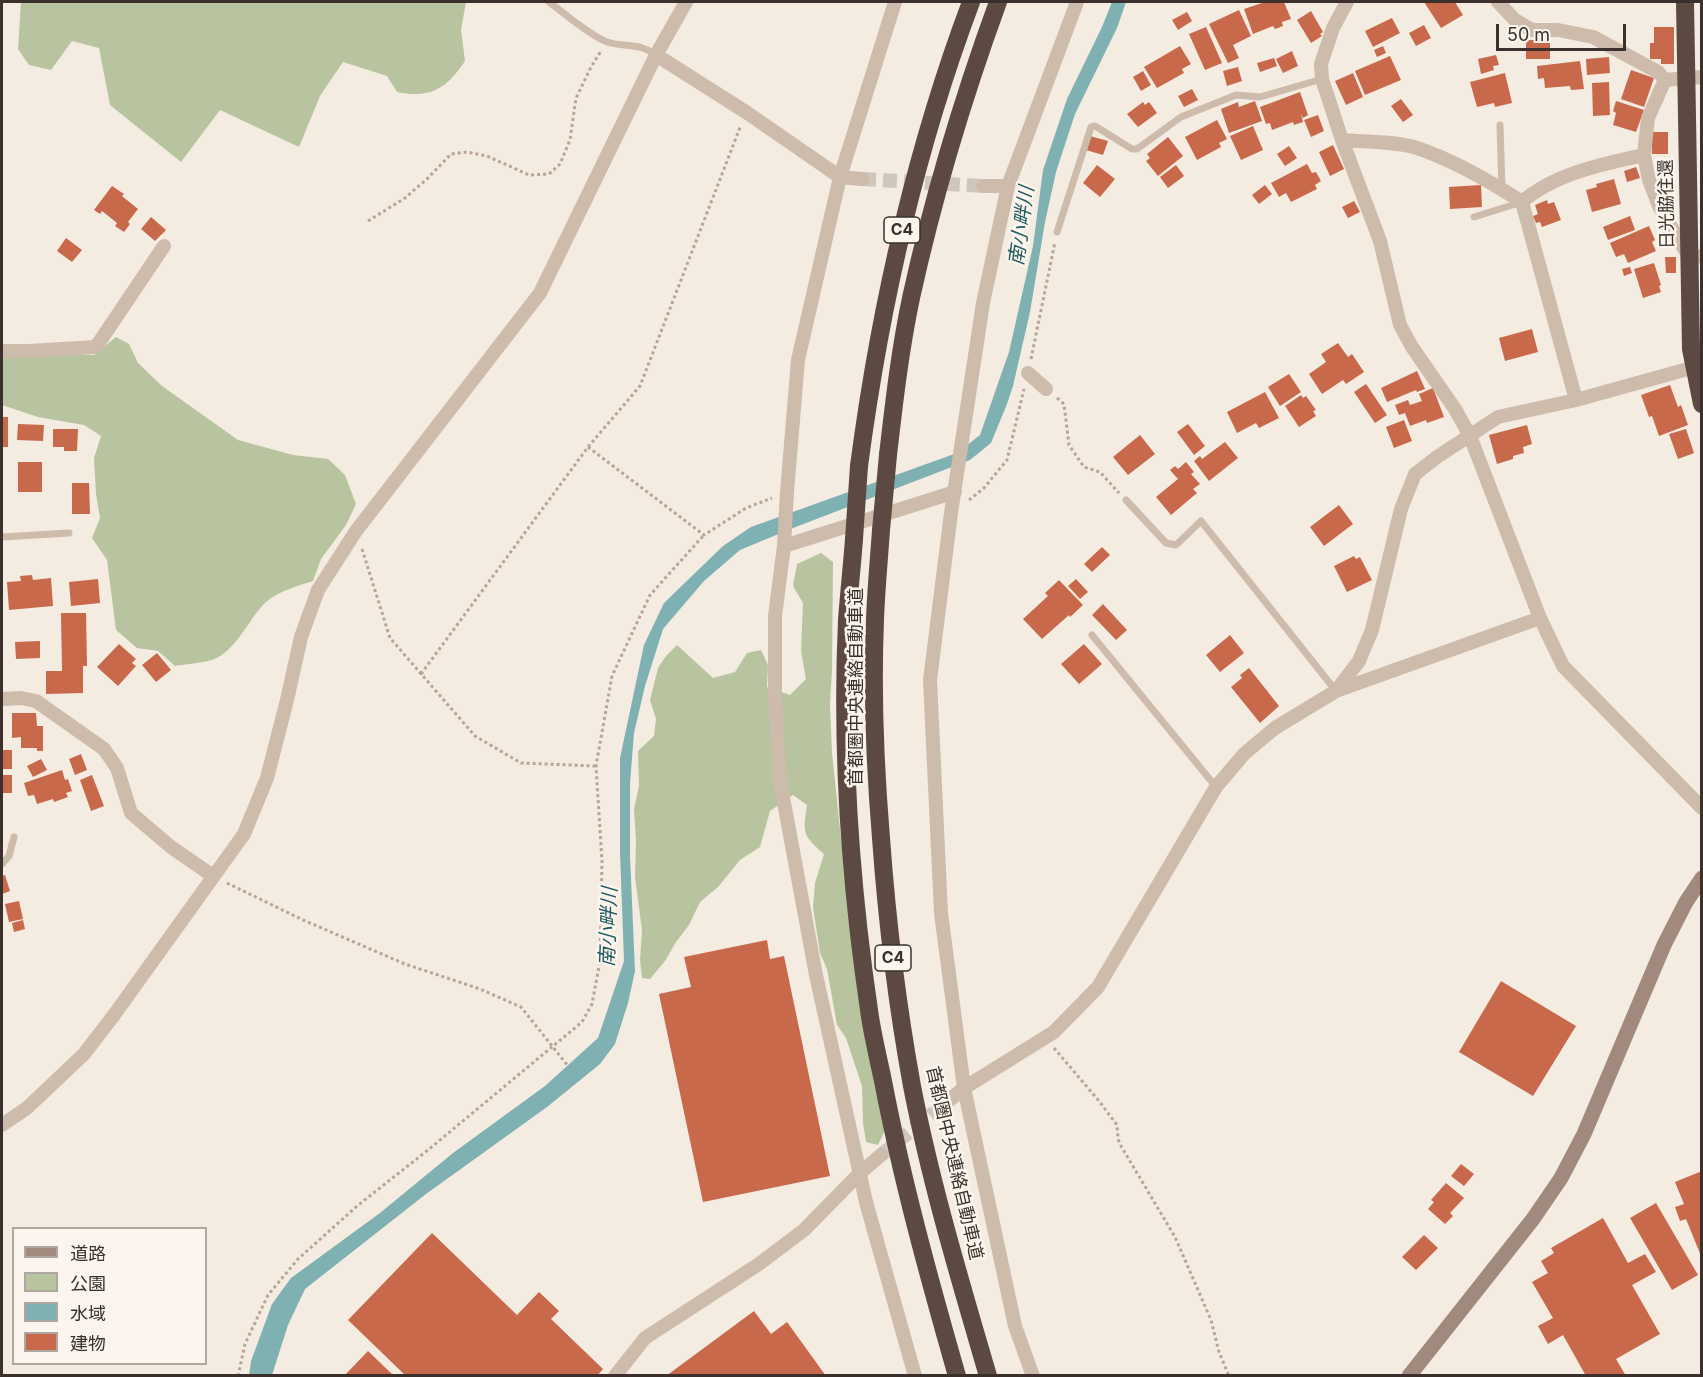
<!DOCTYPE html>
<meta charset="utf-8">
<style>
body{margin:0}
#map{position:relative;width:1703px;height:1377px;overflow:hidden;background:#f4ebe1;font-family:Inter,"Noto Sans JP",sans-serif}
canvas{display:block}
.frame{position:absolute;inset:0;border:3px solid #3b302b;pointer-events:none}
.legend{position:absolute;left:12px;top:1227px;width:195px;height:138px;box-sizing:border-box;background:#fbf5ee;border:2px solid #aea6a0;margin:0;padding:8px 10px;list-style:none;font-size:18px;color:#3b302b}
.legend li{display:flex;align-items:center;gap:12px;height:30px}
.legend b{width:30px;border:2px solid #aea6a0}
.scale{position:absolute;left:1496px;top:24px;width:130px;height:27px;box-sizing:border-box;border:3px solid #3b302b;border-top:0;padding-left:8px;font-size:18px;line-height:21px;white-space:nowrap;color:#3b302b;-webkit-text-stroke:4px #fbf5ee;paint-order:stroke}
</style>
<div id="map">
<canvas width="1703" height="1377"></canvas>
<div class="frame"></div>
<ul class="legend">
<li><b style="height:8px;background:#a18a7d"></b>道路</li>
<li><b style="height:16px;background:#b8c4a0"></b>公園</li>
<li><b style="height:16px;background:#7fb0b2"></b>水域</li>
<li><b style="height:16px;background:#c8694b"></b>建物</li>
</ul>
<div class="scale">50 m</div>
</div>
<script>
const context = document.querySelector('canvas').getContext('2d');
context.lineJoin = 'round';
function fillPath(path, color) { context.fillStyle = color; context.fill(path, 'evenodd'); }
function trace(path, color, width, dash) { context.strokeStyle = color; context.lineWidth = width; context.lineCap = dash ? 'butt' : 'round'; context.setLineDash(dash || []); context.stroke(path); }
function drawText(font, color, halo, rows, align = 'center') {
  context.font = font + ' Inter,"Noto Sans JP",sans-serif'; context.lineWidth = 5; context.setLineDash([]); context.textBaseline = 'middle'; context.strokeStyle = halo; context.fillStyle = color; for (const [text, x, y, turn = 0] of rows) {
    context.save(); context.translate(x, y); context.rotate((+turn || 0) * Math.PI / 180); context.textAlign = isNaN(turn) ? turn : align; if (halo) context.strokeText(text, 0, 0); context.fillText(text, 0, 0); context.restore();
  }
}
fillPath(new Path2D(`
 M21 2H466L461 30 465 61C447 88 431 99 397 92L387 76 343 62 320 96 299 147 220 110 181 162 110 105 99 48 72 41 51 70 29 65 18 49Z
 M116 337 129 344 138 363 162 386 238 440 293 455 328 459 345 475 356 504 346 525 321 559 313 581C297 586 279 591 266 602 247 620 238 650 212 660 201 663 187 664 175 666L158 651 137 648 116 630 107 560 92 538 100 518 96 494 94 458 101 436 84 425 38 417 2 405V355H94Z
 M821 553 833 562 832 670 830 704 832 753 855 971 888 1124 878 1145 866 1142 863 1123 862 1086 846 1038 837 1025 827 969 820 953 813 907 815 883 824 854C802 835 803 833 807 805L793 795 770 811 760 847 740 860 718 887 700 902 689 925 676 942 665 961 650 979 642 978 640 960 642 930 635 877 636 840 634 809 639 786 638 751 654 736 656 719 650 700 658 668 666 656 677 645 713 678 735 672 747 653 761 650 768 665 767 687 790 695 806 679 801 651 803 603 793 586 797 564Z`), '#b8c4a0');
fillPath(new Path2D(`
 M1112 2H1126L1117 28 1075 114 1056 172 1045 222 1030 312 1013 386 1007 404 991 443 970 460 793 528 740 550 704 581 663 629 645 686 634 733 630 783V856L635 971 628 1003 615 1044 600 1064 547 1107 426 1194 305 1289 288 1325 272 1375 249 1376 251 1361 272 1304 291 1278 380 1213 453 1153 545 1086 598 1038 624 961 620 852V758L644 645 664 603 723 546 751 527 957 453 980 435 1009 352 1033 246 1043 170 1067 99 1102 27Z`), '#7fb0b2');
fillPath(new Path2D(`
 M1265 2H1284L1291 19 1282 22 1283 26 1275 29 1273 26 1253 34 1244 9Z
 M1424 2H1455L1463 15 1441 28Z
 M1239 10 1251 36 1233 45 1239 58 1228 63 1209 24Z
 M1311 11 1323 32 1320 34 1322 36 1311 43 1297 20Z
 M1187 12 1192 21 1178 30 1172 20Z
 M1392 18 1400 33 1373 47 1365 31Z
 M1424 25 1431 38 1416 46 1409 33Z
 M1206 27 1222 63 1205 70 1189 34Z
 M1654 27H1674V64H1661V59H1650V43H1654Z
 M1526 40H1550V59H1526Z
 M1180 46 1191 64 1182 69 1184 73 1157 88 1144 67Z
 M1383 46 1386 53 1377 57 1374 50Z
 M1292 51 1298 66 1283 73 1276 59Z
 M1496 55 1499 65 1493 66 1494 70 1481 74 1478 59Z
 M1390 56 1401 80 1365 95 1355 71Z
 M1609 57 1610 73 1587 75 1586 59Z
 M1274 58 1277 66 1260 72 1257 63Z
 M1580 61 1584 89 1571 90 1570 86 1545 88 1544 78 1538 79 1537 66Z
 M1238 67 1242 81 1227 86 1223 71Z
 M1631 70 1654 78 1644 107 1621 99Z
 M1143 71 1151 85 1141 91 1133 77Z
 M1353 73 1363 97 1346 105 1335 81Z
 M1505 73 1512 103 1495 107 1494 103 1477 107 1470 82Z
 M1609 82 1610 115 1593 116 1592 83Z
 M1192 89 1198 100 1184 107 1178 96Z
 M1300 92 1308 115 1303 118 1301 114 1303 122 1294 125 1293 122 1272 130 1270 123 1266 124 1260 107Z
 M1401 99 1413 115 1403 122 1391 106Z
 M1255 101 1262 121 1229 133 1221 109 1238 102 1239 107Z
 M1616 101 1644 110 1636 132 1613 125 1616 113 1613 111Z
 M1143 102 1145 105 1149 102 1157 113 1138 127 1127 114Z
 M1318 115 1324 131 1311 137 1304 120Z
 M1217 120 1227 139 1219 143 1221 147 1197 160 1185 137Z
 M1253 126 1263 150 1241 160 1230 136Z
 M1652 132H1668V154H1652Z
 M1090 136 1108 141 1103 155 1086 150Z
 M1168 137 1183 156 1158 176 1146 161 1150 158 1147 154Z
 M1333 145 1344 169 1330 176 1319 152Z
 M1289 146 1297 158 1285 166 1277 154Z
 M1307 164 1312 173 1316 172 1321 181 1315 185 1317 189 1291 202 1286 193 1279 197 1271 183Z
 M1097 165 1115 179 1100 197 1083 183Z
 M1176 165 1184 176 1168 188 1160 177Z
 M1636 167 1640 178 1627 182 1624 171Z
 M1614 179 1621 204 1592 212 1586 190 1597 187 1596 184Z
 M1265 185 1272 194 1259 204 1252 195Z
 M1481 185 1482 207 1450 209 1449 187Z
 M112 186 124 194 122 196 138 209 128 222 130 224 124 232 115 226 117 223 102 211 100 214 94 210Z
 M1547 200 1548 204 1554 202 1561 220 1542 227 1540 222 1536 223 1533 216 1538 214 1535 205Z
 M1354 201 1360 212 1348 218 1342 207Z
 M1630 216 1635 230 1608 240 1603 227Z
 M151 217 166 230 155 241 141 229Z
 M1649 226 1655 240 1652 242 1656 251 1628 263 1624 254 1616 257 1610 243Z
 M66 238 82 250 72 262 57 251Z
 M1665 257H1676V273H1666Z
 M1654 263 1661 285 1659 286 1661 292 1643 298 1634 269Z
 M1630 267 1632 273 1624 276 1622 269Z
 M1532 329 1538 352 1505 361 1499 338Z
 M1338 343 1348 357 1352 354 1364 372 1346 384 1343 380 1322 394 1309 374 1326 362 1321 354Z
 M1417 371 1425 389 1417 392 1416 390 1387 402 1381 388Z
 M1289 374 1301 392 1280 406 1268 387Z
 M1366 384 1387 415 1375 423 1354 392Z
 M1670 385 1678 407 1681 405 1688 425 1659 436 1652 416 1649 417 1641 395Z
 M1433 388 1444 417 1427 423 1426 420 1410 426 1405 413 1399 415 1395 405 1408 400 1410 405 1422 401 1419 394Z
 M1265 392 1279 418 1259 428 1256 423 1237 433 1227 412Z
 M1301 395 1303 398 1306 396 1316 410 1313 411 1316 416 1299 427 1285 406Z
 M2 417H8V447H2Z
 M1404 420 1412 441 1394 448 1386 427Z
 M18 424 44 425 43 441 17 440Z
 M1188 424 1205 446 1194 455 1177 432Z
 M1527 425 1532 444 1523 447 1524 453 1513 456V459L1497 464 1489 435Z
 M53 429H78L77 451H64V447H53Z
 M1686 429 1694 453 1678 459 1669 434Z
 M1140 435 1155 454 1128 475 1113 457Z
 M1225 442 1238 458 1209 481 1194 461 1200 456 1202 459Z
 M18 462H42V492H18Z
 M1186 462 1194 472 1191 474 1200 484 1193 489 1197 493 1171 515 1156 497 1178 479 1170 470 1175 466 1178 469Z
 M72 483H89L90 514H72Z
 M1339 505 1353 524 1324 546 1310 527Z
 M1102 547 1110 555 1092 572 1084 564Z
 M1354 556 1356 559 1360 557 1372 580 1347 592 1334 566Z
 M32 575 33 580 51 578 53 606 9 610 7 582 21 581 20 576Z
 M98 579 100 603 71 606 69 582Z
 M1076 579 1088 592 1080 599 1068 586Z
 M1059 580 1083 605 1070 617 1069 615 1042 639 1023 619 1048 596 1045 593Z
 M1103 604 1127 630 1116 640 1092 615Z
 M61 613H86L87 666H83V693L46 694V671H62Z
 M1230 635 1244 653 1220 672 1206 655Z
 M40 641V658L16 659 15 642Z
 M119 644 136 659 132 663 136 666 118 686 97 667Z
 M1084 644 1102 664 1079 684 1061 664Z
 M157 653 171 670 156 682 142 665Z
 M1249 668 1279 706 1260 723 1231 687 1242 678 1240 675Z
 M12 713H36L37 726H43V751H37V748H21V737L12 738Z
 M2 750H12V769H2Z
 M81 754 87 770 75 775 69 759Z
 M41 759 47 770 33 777 27 766Z
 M62 770 65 780 68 779 72 791 66 793 68 797 54 802 53 799 37 804 34 795 28 796 24 783Z
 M2 775H12V793H2Z
 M92 775 104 806 91 811 80 780Z
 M5 875 10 891 2 894V876Z
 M19 901 23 919 9 922 5 904Z
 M23 920 25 929 14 932 12 923Z
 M767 940 770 959 784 956 830 1176 703 1202 659 994 691 987 684 957Z
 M1501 981 1576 1026 1533 1096 1459 1052Z
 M1461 1164 1474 1174 1464 1186 1451 1176Z
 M1702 1171V1256H1701L1686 1219 1680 1221 1675 1207 1684 1204 1675 1182Z
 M1446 1183 1464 1198 1450 1213 1453 1216 1445 1224 1428 1209 1434 1202 1431 1200Z
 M1656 1203 1698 1275 1672 1290 1630 1218Z
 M1603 1218 1628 1263 1645 1254 1656 1272 1632 1285 1660 1334 1616 1359 1626 1376H1586L1563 1335 1548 1344 1538 1326 1553 1318 1532 1282 1548 1273 1541 1261 1554 1253 1551 1248Z
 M432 1233 517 1315 539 1292 559 1311 551 1319 603 1369 597 1376H406L348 1320Z
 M1424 1235 1438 1248 1416 1270 1402 1257Z
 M754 1311 771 1334 787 1322 826 1376H666Z
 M368 1351 394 1376H344Z`), '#c8694b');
trace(new Path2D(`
 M862 179 983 186
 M881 1155 941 1107`), '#cfc6bd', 14, [14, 7]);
trace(new Path2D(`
 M368 221 405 198 428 178 451 154 467 152 487 156 529 175 549 174 560 164 570 140 576 98 591 67 601 51
 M1031 359 1055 242
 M1057 398 1064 404 1069 445 1084 467 1100 472 1119 493
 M588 447 704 535 746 508 772 498
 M969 500 984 488 1007 460 1024 389
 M362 549 390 638 475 736 521 763 595 766
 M421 674 588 447 640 386 741 125
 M227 883 303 920 405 964 480 989 521 1007 568 1066
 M1054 1048 1099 1101 1117 1125 1118 1139 1121 1146 1175 1237 1211 1320 1219 1352 1229 1376
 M238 1376 245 1344 268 1295 298 1259 357 1206 428 1150 582 1022 592 1004 600 961 602 862 596 766 612 676 650 595 704 535`), '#b9a596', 3, [3, 3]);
trace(new Path2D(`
 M549 2C564 13 590 36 607 42 626 48 638 42 656 55
 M1500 125 1502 189
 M1474 217 1522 202
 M1057 232 1091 127 1095 126 1132 149H1137L1181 117 1236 95 1260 97 1322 79
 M1126 500 1166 543 1176 545 1201 521 1336 691
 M2 537 69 533
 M1092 635 1216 787
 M2 864 9 856 14 837`), '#cdbbac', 7);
trace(new Path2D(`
 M895 2 840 177 798 360 787 492 784 546 775 616V697L780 781 816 975 866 1202 915 1376
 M1347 2 1333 28 1321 64 1322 79 1342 140 1380 241 1400 325 1412 347 1455 409 1470 436 1540 618 1563 666 1702 808
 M1498 2 1515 20 1532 30H1558L1593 37 1658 72 1665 80 1702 77
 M656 55 746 112 840 177 862 179
 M1665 80 1648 118 1644 155 1649 180 1659 206 1689 257 1702 256
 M1342 140C1366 142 1395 141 1417 148 1453 160 1491 182 1522 202L1576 400
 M983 186H1008
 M1522 202C1554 174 1602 164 1644 155
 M2 351H29L96 347 164 246
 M1028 373 1046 389
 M784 546 955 492
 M1336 691 1540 618
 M2 699 21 698 36 701 104 749 117 768 131 813 171 847 213 876
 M941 1107 964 1088 1054 1032 1098 987 1216 787 1244 754 1275 728 1336 691 1359 661 1372 630 1401 509 1415 474 1437 457 1498 417 1576 400 1695 367
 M2 1125 27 1108 84 1054 114 1015 244 834 267 778 287 700 301 637 318 590 356 531 540 293 656 55 686 2
 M615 1376 645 1338 759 1264 804 1230 860 1173 881 1155
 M1033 1376 1015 1326 964 1088 941 913 930 680 951 513 983 303 1008 186 1077 2`), '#cdbbac', 14);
trace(new Path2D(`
 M1409 1376 1533 1219 1561 1178 1584 1134 1664 945 1686 902 1702 878`), '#a18a7d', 15);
trace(new Path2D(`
 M1685 2 1691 349 1702 404
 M888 455C894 403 900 350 911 298 933 198 963 98 998 2
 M859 466C880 307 915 151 971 2
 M881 530C879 560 876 590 875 620 872 693 875 766 881 838 887 921 897 1004 912 1086 931 1184 960 1280 988 1376
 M854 539C852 566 849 593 847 620 841 750 850 881 869 1010 872 1033 878 1057 883 1081 902 1180 929 1278 957 1376`), '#5c4a42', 18);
trace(new Path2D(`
 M881 530 888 455
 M854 539 859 466`), '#5c4a42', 18);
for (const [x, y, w] of [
 [902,230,36],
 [893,958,36]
]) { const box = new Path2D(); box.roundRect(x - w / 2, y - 13, w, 26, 4.5); context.fillStyle = '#fbf5ee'; context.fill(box); trace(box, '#3b302b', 1.5); }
drawText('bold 16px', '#3b302b', null, [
 ["C4",902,230],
 ["C4",893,958]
]);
drawText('18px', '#3b302b', '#fbf5ee', [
 ["日光脇往還",1667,204,-91],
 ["首都圏中央連絡自動車道",857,687,-90],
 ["首都圏中央連絡自動車道",954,1163,77]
]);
drawText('italic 20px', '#1f5a5e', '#fbf5ee', [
 ["南小畔川",1022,226,-82],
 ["南小畔川",609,927,-88]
]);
</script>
